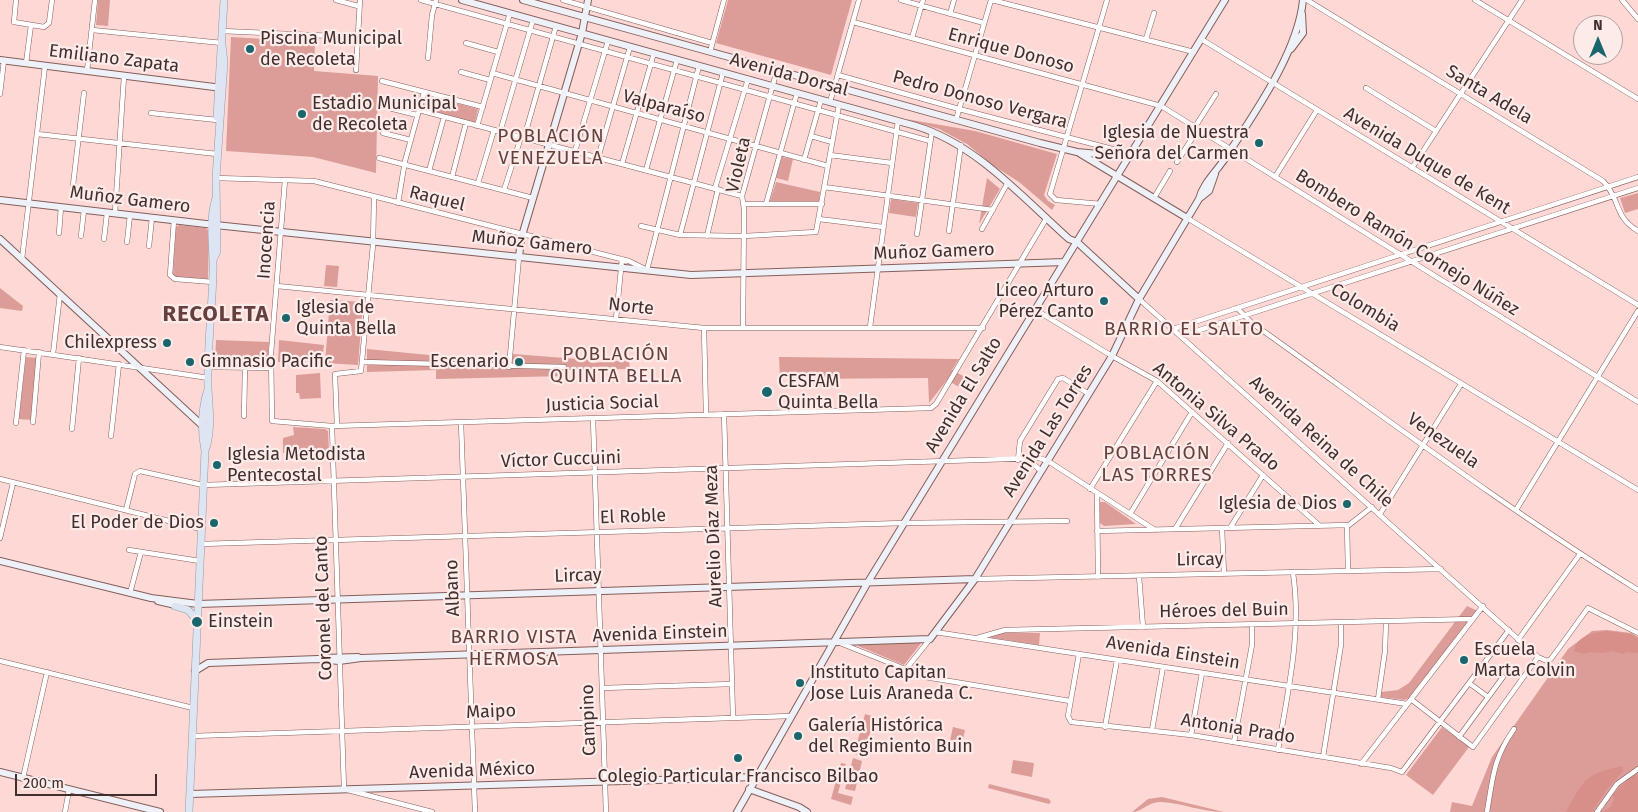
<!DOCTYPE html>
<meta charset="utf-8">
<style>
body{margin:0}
#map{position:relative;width:1638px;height:812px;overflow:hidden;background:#fdd8d5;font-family:"Fira Sans",sans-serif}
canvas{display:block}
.north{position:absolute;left:1573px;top:15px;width:50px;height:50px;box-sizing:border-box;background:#fdebe9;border:1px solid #b1a09e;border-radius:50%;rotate:0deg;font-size:14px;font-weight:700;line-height:20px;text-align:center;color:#402f2d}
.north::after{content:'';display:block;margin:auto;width:18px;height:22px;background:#19666d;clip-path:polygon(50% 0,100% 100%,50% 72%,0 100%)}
.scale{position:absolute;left:15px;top:774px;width:142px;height:22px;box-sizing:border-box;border:2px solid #402f2d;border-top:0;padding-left:6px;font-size:15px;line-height:18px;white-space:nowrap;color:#402f2d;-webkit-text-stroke:4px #fdebe9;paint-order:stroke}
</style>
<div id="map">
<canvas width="1638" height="812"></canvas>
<div class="north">N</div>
<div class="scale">200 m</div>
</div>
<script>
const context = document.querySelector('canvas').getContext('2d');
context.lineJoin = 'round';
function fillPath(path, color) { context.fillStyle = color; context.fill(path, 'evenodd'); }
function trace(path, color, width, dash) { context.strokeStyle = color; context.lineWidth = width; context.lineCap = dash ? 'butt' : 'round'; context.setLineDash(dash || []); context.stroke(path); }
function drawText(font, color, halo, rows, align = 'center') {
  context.font = font + ' "Fira Sans",sans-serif'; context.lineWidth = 4.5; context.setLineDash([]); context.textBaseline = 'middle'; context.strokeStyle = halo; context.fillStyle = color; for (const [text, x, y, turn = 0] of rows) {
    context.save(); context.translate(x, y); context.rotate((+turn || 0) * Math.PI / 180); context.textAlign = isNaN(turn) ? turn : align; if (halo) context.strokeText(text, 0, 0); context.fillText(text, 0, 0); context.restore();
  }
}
fillPath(new Path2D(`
 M98 0H110L108 26 96 25Z
 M728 0H852L831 75 716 43Z
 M231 37 315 42 314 71 378 76 376 173 313 157 226 151Z
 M425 95 478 109 475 123 422 110Z
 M906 119 975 131 1057 154 1044 195 1048 201 1055 205 1052 210 1019 182 994 166 967 144 939 129Z
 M782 157 793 159 788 181 776 178Z
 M987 178 1000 189 979 224Z
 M776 182 820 192 819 201H770Z
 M1638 193V209L1625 213 1620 198Z
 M891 199 918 203 916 217 889 213Z
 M179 225 206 228 209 232 208 279 175 277 173 275 176 227Z
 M326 265 339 266 337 287 324 286Z
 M0 288 23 306 22 311 0 308Z
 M330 300 363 302 358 365 325 363Z
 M216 340 269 342 267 365 215 364Z
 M279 340 324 345 322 361 278 362Z
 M367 349 512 363 513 354 591 360V363L629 360 630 369 565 370V376L436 379V370L367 372Z
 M26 357 38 358 32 420 19 419Z
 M779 357 959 359 952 370 978 384 971 394 947 380 929 403 928 378 789 379V376H780Z
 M320 373 321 398 300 399 299 393H296V375Z
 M293 427 325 429 328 431 329 452 283 453V438L294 435Z
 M1100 502H1105L1136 524 1104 526 1100 523Z
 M1467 606 1478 611 1409 698 1405 700 1380 697 1381 692 1398 690 1409 683Z
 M1607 630 1631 633 1638 637V812H1450L1452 802 1472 806 1492 757 1568 649 1592 631Z
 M998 633H1040L1039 645 987 637Z
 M922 642 904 665 858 646 859 644Z
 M865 714 875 717 863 756 854 754Z
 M953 727 965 730 960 752 948 749Z
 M1442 727 1469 747 1433 795 1406 775Z
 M853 758 862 761 855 791 845 789Z
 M1013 760 1034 763 1032 777 1011 773Z
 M841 763 846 764 838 793 853 797 851 805 831 799Z
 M989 784 1049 799 1051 802 1049 804 988 788Z
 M1162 797 1224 812C1201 812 1183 803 1161 802 1149 801 1142 812 1132 812L1148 799Z`), '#dc9d98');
fillPath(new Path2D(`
 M1607 631 1631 634 1638 638V653L1627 652 1623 654 1611 651C1602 655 1592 650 1584 654L1574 651C1576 636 1595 632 1607 631Z
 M1622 766 1623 771 1607 789 1592 812H1566C1584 780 1584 774 1622 766Z
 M1638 774V812H1602L1611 807 1614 799 1612 795 1630 778Z`), '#d88e89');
const street = new Path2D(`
 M16 0 14 22 44 27 49 23 52 0
 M336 0 358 6
 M421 0 930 141
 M563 0 712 43
 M901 0 984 23
 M992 0 1194 52
 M1307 0 1603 181C1621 199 1613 216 1638 231
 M1475 0 1638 99
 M1622 0 1638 19
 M950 14 954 0
 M853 22 1161 106 1638 402
 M92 30 222 43
 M222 31 357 37
 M912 38 923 0
 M1146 39 1154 13
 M1201 39 1638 305
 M466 43 498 52
 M710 52 724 0
 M428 58 432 15 436 0
 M26 63 31 25
 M356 70 360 0
 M87 71 95 0
 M461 72 490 80
 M492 73 828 166
 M838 75 959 109 1116 150
 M382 81 483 107
 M1366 88 1436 131
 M0 94 4 60
 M830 102 859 0
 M389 108 417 115
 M419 110 742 196
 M151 113 217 120
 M956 120 991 0
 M477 126 510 13
 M1195 127 1216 94
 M500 132 533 20
 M383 133 411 140
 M37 134 217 154
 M811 136 832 142
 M524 138 556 26
 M575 151 608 41
 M830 155 892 163
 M379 158 533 198
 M598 158 630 47
 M804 160 821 100
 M1177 162 1198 129
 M622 164 654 53
 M1412 168 1522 0
 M646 170 677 60
 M429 171 444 117
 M452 177 466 123
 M1275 177 1317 110
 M216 178 314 181 629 261 647 270 699 66
 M285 180 271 353 272 421 332 426 931 408 936 404 1046 219
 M478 183 494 130
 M73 185 84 93
 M824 187 993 210
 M715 188 748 79
 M504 190 521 137
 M1154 198 1170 171
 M398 203 405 161 424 92
 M744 204H822
 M766 204 797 93
 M1101 204 1056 200 1050 194 1107 0
 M115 213 124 76
 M1187 218 1638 490
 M819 219 883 227
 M174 220 170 275 175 279 213 282
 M641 226 680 235 744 236 816 232 839 105
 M982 229 1007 184
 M949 231 961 145
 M59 233 61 207
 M917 234 932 131
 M680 235 723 73
 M81 236 84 210
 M707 236 718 189
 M104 239 107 213
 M127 242 130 215
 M149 246 152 218
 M22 259 45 66
 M277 286 704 328H983
 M1139 299 1538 657 1547 661 1551 659 1588 608 1638 633
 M1237 308 1252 323C1379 413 1505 508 1638 590
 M1034 309 1112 356 1157 381 1320 526
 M616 319 622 259
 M743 327 744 209 742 196 777 70
 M870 327 898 121
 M704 328 706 414
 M1173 329 1638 177
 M1181 336 1638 188
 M0 347 209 378
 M53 354 60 294
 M362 362 564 367
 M209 367 271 368
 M509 367 519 257
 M724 414 733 718
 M244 416 245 367
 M593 418 606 812
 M33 422 39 352
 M461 422 475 812
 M16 423 24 350
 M332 426 344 789 432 812
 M337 426 335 374 361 371 373 245 374 197
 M72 429 79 358
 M111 436 119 364
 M1018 460 1020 441 1058 379 1063 378 1089 394
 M1029 460 1041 471
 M0 479 201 529
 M1090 489 1157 381
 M1097 493 1098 577
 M126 510 135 474 140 471 203 485 1039 458 1048 461 1155 530
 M1516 510 1638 311
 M1130 514 1192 412
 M1380 514 1461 384
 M1347 525 1348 571
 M1222 528 1224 574
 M1230 528 1263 475
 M1175 529 1228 443
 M1097 531 1349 525 1372 507
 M0 538 13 483
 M200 544 904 523 1067 521
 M129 550 200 561
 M1139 576 1143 627
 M975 579 1441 569
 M130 593 141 552
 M935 632 1407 704
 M977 638 1005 630 1473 619
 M1518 640 1580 554
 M840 643 925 677 1070 701
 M1079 654 1068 716 1071 722 1191 735 1391 768 1402 772 1509 630
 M0 661 193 708
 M906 669 930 639
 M1469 683 1488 697
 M602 688 732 684
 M1378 699 1385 651 1386 621
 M1412 700 1473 747 1538 657
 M1105 727 1117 660
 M1152 730 1163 667
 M1191 735 1202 673
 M192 736 791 716
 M1459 737 1503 677
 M1234 742 1252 645V624
 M1278 750C1288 690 1302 633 1293 573
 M1323 757 1341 645V622
 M1361 764 1483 606
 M23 778 47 672
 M65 812 69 790
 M1487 812C1493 777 1493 759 1514 729
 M1597 812 1617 784 1638 769`);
const secondary = new Path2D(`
 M462 0 916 126C976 144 1023 198 1069 239L1077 242 1139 299
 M523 0 1040 143 1077 152 1130 157
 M1291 49 1303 33 1302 14
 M0 60 222 88
 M1079 153 1187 218
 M1199 199 1209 191 1215 174
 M0 200 206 224 691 275 1064 262
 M0 239 205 428
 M519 257 521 239 582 33 588 0
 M0 561 151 598 198 604 975 579
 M158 601 180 606
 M323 658 358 657
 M195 671 208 663 318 659 339 661 361 658 930 639 975 579 1112 356 1139 299 1199 199C1203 183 1217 171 1226 157 1254 114 1298 52 1303 0
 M0 772 160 812
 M749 789 799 807 807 812
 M190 794 756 777
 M737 812 868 582 1225 0`);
const primary = new Path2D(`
 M217 117 224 0
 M213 260 217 251 216 178 224 62 222 45
 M206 448C212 428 209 408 208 388 207 350 212 311 213 273 214 248 208 223 216 198
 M175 606 188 610 197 620
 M189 812 205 451C201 431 202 408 208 389`);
trace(street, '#855e5b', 5.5);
trace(secondary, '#855e5b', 8);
trace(primary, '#9799a7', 8);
trace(street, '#fff', 4.5);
trace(secondary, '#eef2f8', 6);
trace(primary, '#dde4f2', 7);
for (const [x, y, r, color] of [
 [250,49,5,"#19666d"],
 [302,114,5,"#19666d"],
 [1259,143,5,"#19666d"],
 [1104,301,5,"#19666d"],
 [286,318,5,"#19666d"],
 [167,343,5,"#19666d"],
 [190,362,5,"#19666d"],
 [519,362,5,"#19666d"],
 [767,392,6,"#19666d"],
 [217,465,5,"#19666d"],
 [1347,504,5,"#19666d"],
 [214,523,5,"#19666d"],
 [197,622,6,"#19666d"],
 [1464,660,5,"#19666d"],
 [800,683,5,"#19666d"],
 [798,736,5,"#19666d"],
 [738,758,5,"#19666d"]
]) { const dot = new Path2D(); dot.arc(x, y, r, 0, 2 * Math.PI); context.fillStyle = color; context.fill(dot); trace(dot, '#fdebe9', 2); }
drawText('18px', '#402f2d', '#fdebe9', [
 ["Piscina Municipal",260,39],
 ["de Recoleta",260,60],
 ["Estadio Municipal",312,104],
 ["de Recoleta",312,125],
 ["Iglesia de Nuestra",1249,133,"right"],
 ["Señora del Carmen",1249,154,"right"],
 ["Liceo Arturo",1094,291,"right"],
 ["Pérez Canto",1094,312,"right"],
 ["Iglesia de",296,308],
 ["Quinta Bella",296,329],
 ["Chilexpress",157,343,"right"],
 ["Gimnasio Pacific",200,362],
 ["Escenario",509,362,"right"],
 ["CESFAM",778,382],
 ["Quinta Bella",778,403],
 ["Iglesia Metodista",227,455],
 ["Pentecostal",227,476],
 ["Iglesia de Dios",1337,504,"right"],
 ["El Poder de Dios",204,523,"right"],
 ["Einstein",208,622],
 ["Escuela",1474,650],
 ["Marta Colvin",1474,671],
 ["Instituto Capitan",810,673],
 ["Jose Luis Araneda C.",810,694],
 ["Galería Histórica",808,726],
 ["del Regimiento Buin",808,747],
 ["Colegio Particular Francisco Bilbao",738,777,"center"]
], 'left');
drawText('18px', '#402f2d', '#fdebe9', [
 ["Enrique Donoso",1011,51,15],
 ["Emiliano Zapata",114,59,7],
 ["Avenida Dorsal",789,75,15],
 ["Santa Adela",1489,95,31],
 ["Pedro Donoso Vergara",980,100,15],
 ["Valparaíso",664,107,15],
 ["Avenida Duque de Kent",1427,161,31],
 ["Violeta",739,165,-77],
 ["Raquel",437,199,14],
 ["Muñoz Gamero",130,200,7],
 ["Inocencia",267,240,-86],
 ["Muñoz Gamero",532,243,6],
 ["Bombero Ramón Cornejo Núñez",1407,243,32],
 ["Muñoz Gamero",934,252,-2],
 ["Norte",631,307,6],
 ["Colombia",1365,308,31],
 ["Avenida El Salto",964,395,-59],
 ["Justicia Social",602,404,-2],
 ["Antonia Silva Prado",1216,417,40],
 ["Avenida Las Torres",1048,431,-58],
 ["Venezuela",1443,441,35],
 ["Avenida Reina de Chile",1321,442,42],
 ["Víctor Cuccuini",561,460,-2],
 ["El Roble",633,517,-2],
 ["Aurelio Díaz Meza",714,536,-92],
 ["Lircay",1200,560,-1],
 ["Lircay",578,576,-2],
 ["Albano",453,588,-92],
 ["Coronel del Canto",324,608,-92],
 ["Héroes del Buin",1224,611,-1],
 ["Avenida Einstein",660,634,-2],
 ["Avenida Einstein",1173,653,9],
 ["Maipo",491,712,-2],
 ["Campino",589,720,-92],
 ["Antonia Prado",1238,729,9],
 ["Avenida México",472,771,-2]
]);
context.letterSpacing = '1px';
drawText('19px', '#65403e', '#fdebe9', [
 ["POBLACIÓN",551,137],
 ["VENEZUELA",551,159],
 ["BARRIO EL SALTO",1184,330],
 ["POBLACIÓN",616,355],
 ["QUINTA BELLA",616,377],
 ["POBLACIÓN",1157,454],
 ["LAS TORRES",1157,476],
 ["BARRIO VISTA",514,638],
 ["HERMOSA",514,660]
]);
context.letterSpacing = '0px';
context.letterSpacing = '1px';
drawText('bold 22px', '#65403e', '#fdebe9', [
 ["RECOLETA",216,315]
]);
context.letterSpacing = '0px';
</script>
